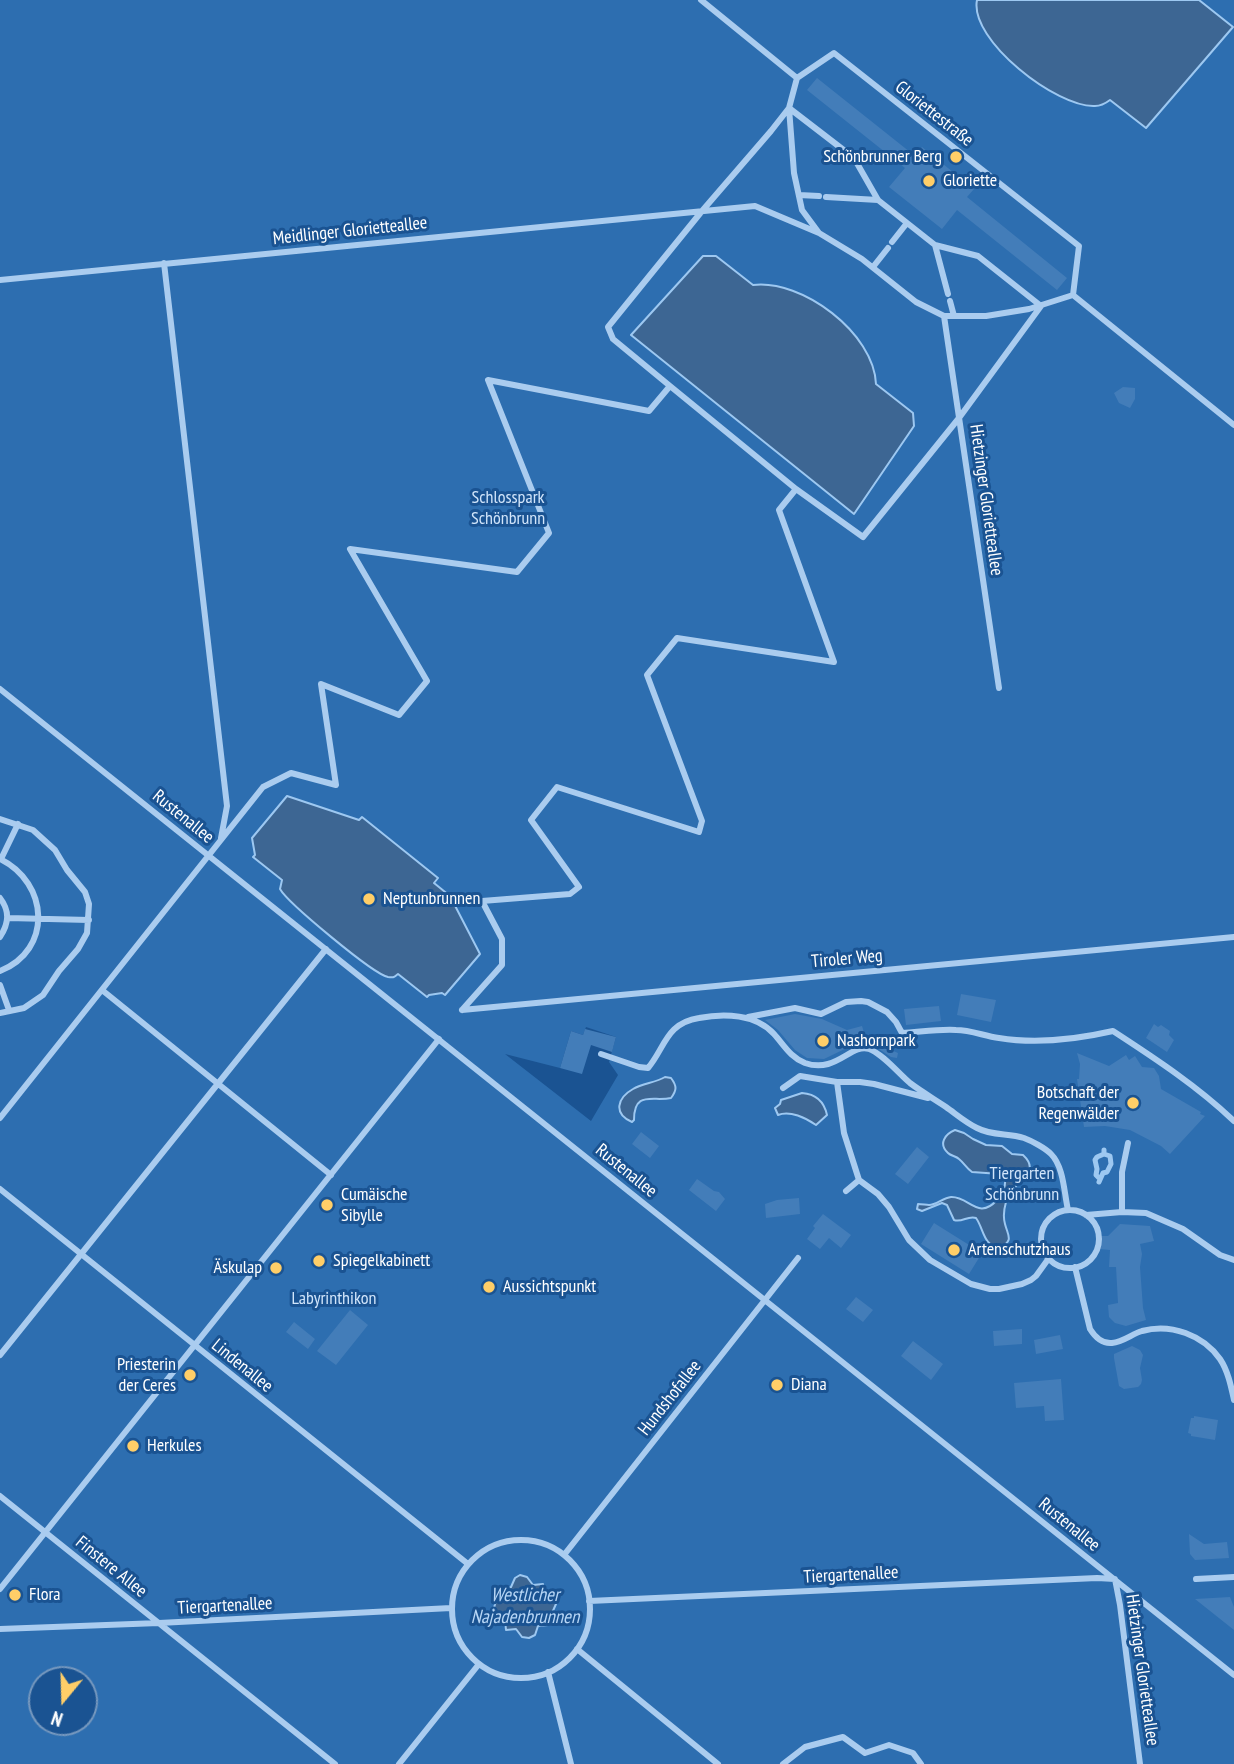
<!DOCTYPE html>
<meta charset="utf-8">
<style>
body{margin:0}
#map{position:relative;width:1234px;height:1764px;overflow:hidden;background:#1a5392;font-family:"PT Sans Narrow",sans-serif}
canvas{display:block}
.north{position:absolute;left:28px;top:1666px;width:70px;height:70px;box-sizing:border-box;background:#1a5392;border:2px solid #7698be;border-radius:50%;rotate:199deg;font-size:19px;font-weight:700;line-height:28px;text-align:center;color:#fff}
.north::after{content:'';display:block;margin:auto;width:24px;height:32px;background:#ffce68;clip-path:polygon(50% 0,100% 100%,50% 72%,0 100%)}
</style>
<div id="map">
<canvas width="1234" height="1764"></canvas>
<div class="north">N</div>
</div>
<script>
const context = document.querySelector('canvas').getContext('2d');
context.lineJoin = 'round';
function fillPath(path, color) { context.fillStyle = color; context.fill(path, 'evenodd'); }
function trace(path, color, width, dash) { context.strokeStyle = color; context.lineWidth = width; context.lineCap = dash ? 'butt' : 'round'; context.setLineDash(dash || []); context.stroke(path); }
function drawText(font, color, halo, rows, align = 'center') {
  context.font = font + ' "PT Sans Narrow",sans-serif'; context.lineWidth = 6; context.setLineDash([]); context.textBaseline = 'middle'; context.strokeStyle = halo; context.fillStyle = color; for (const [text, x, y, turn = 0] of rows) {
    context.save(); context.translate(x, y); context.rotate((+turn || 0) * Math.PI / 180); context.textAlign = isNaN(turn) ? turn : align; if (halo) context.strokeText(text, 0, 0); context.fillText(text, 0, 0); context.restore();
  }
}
fillPath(new Path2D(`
 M0 0H1234V1764H0ZM586 1027 616 1037 609 1062 618 1075 591 1121 505 1054 560 1068 571 1031 583 1035ZM42 1680H84V1722H42Z`), '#2d6eb0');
const water = new Path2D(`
 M977 0H1199L1233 27 1146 128 1110 100C1106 103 1101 106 1095 106 1057 108 969 40 977 0Z
 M703 256H716L753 285C802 279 874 333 876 384L913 413 914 426 854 514 631 335Z
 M287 796 359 820 362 817 438 878 434 883 450 896 480 954 445 995 442 993 429 995 427 997 398 974C394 977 394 978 388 977 373 974 288 903 280 889L282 880 253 857 255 855 252 838Z
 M665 1077 671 1078C677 1086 677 1090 671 1098 653 1102 634 1090 634 1120L632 1122C613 1114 617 1098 633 1089 643 1083 655 1083 665 1077Z
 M802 1093C816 1094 824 1101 827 1115L816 1125C806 1118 790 1110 778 1115L775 1108 780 1104 781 1100Z
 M955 1130 964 1133 973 1139 986 1145 1002 1146 1012 1154 1023 1155C1038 1169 1025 1176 1015 1187 1011 1191 1008 1197 1006 1202 1004 1209 1003 1217 1005 1224 1008 1236 1014 1240 1000 1248 983 1246 984 1229 976 1218 968 1215 962 1223 954 1220L947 1205 942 1203 922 1211 917 1209 918 1204C922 1204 926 1205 929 1205 936 1205 943 1198 951 1197 969 1196 978 1221 997 1200 1002 1194 1006 1188 1005 1180L1000 1174 972 1172C966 1168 964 1163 959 1159 956 1156 951 1156 948 1153 938 1144 945 1134 955 1130Z
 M520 1575 527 1577 533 1585 543 1584 544 1593 554 1596 556 1604 552 1613 547 1615 548 1625 538 1626 535 1635 529 1638 522 1637 516 1629 506 1630 505 1620 496 1617 493 1611 496 1601 503 1598 501 1589 511 1587 515 1578Z`);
fillPath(water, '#3d6693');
trace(water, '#9dc8f1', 2);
trace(new Path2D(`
 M1099 1178 1096 1175 1097 1169 1095 1160 1097 1157 1104 1154
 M1099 1182 1103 1173 1107 1172 1111 1164 1110 1156 1104 1154V1150`), '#9dc8f1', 5);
fillPath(new Path2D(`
 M817 78 915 156 922 147 974 189 967 197 1067 278 1057 290 957 210 942 229 889 187 905 168 807 90Z
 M1123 387 1135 388V399L1130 408 1119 403 1114 393Z
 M961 994 996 1000 991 1022 957 1015Z
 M939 1006 941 1021 906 1025 904 1009Z
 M795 1014 822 1019 847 1030 862 1026 866 1039 898 1053 897 1058 891 1057 871 1044 863 1043 853 1045 824 1059 807 1058 795 1050 778 1030 765 1020Z
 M1154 1024 1158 1027 1161 1025 1170 1031 1169 1035 1174 1040 1167 1052 1146 1038Z
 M585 1029 616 1037 612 1052 591 1045 582 1074 560 1068 571 1031 583 1035Z
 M1077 1053 1109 1066 1126 1055 1129 1060 1135 1056 1142 1067 1154 1068 1159 1076 1161 1089 1201 1112 1200 1114 1205 1116 1170 1154 1161 1146 1130 1130 1105 1126 1084 1127 1077 1079H1079L1080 1064Z
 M641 1132 659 1146 650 1158 632 1144Z
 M917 1147 929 1157 908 1184 895 1174Z
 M697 1179 714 1191 719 1192 725 1199 716 1211 689 1190Z
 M799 1198 800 1214 766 1218 765 1204 777 1200Z
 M823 1214 851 1235 841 1248 829 1238 820 1249 807 1239 815 1228 813 1226Z
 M934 1223 982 1253 969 1274 921 1244Z
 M1120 1224 1150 1226 1154 1241 1140 1244 1142 1254 1140 1267 1143 1308 1146 1320 1126 1326 1115 1323 1109 1317 1108 1305 1118 1303 1116 1267H1109L1110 1250 1099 1249 1100 1236H1108Z
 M856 1297 873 1310 863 1322 846 1309Z
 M350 1310 368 1325 336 1365 317 1351Z
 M294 1322 315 1339 308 1349 286 1332Z
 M1022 1329V1344L994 1346 993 1331Z
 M1060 1335 1063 1349 1036 1354 1034 1340Z
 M913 1341 943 1364 931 1380 901 1356Z
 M1132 1346 1140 1350 1143 1355 1140 1368 1142 1380 1141 1384 1138 1387 1124 1389 1119 1386 1114 1358V1354Z
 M1061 1379 1064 1420 1045 1421 1044 1406 1016 1408 1014 1383Z
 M1194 1416 1218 1420 1215 1440 1191 1436V1434L1188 1433 1191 1418H1194Z
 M1189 1534 1204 1544 1227 1542 1229 1558 1195 1560 1190 1554Z
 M1230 1597 1234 1607V1630L1195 1599Z`), '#437db9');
trace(new Path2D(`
 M701 0 797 78
 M797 78 789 108 794 173 802 210 819 233 862 259 916 302 944 316H986L1029 309 1073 295
 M797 78 834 53 1079 246 1073 295
 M789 108 854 158 878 200 935 245 978 256 1041 306 959 418 863 537 796 489 670 386 613 339 608 327 702 211 771 131Z
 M799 195 819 196
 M826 197 878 200
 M892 242 907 223
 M935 245 948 294
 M164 263 227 806 221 838
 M873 267 888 248
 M0 280 755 206 819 233
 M1073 295 1234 425
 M950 301 954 316
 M944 316 999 688
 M0 689 1234 1675
 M0 819 33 830 55 850 67 870 85 892 89 904 87 933 78 949 59 971 43 995 24 1008 0 1013
 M0 859C49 883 53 950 0 971
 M1 859 18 824
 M0 898C10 911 9 923 0 937
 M8 918 89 920
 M0 985 9 1010
 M102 990 331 1175
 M462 1010 502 965V939L482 901 570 894 579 887 531 820 557 787 699 832 702 821 647 675 677 638 834 662 779 510 796 489
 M462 1010 1234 937
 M748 1017 795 1008 821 1014 846 1002 861 1001 868 1002 887 1012 896 1022 902 1033C920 1032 938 1029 956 1030 971 1030 984 1036 999 1038 1035 1044 1078 1039 1113 1031 1156 1059 1197 1086 1234 1121
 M601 1054 639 1067 648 1068C665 1048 666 1023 699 1018 724 1013 756 1014 774 1034 784 1045 790 1057 805 1063 836 1074 851 1043 869 1049 883 1054 899 1074 910 1083 922 1092 934 1099 946 1107 956 1114 965 1122 977 1128 992 1136 1008 1133 1024 1138 1032 1141 1045 1148 1051 1154 1064 1167 1064 1193 1068 1210
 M783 1088 800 1076 837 1082
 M928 1098 874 1084 860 1082H837L844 1133 859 1180 878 1194 889 1207 909 1240 930 1260 971 1284 990 1289H999L1022 1284 1031 1280 1036 1276 1049 1258
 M0 1118 263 787 291 773 336 785 321 684 399 715 427 681 350 549 517 572 549 533 488 380 649 411 670 386
 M0 1189 468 1564
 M846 1191 859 1180
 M1041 1239a29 29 0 1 1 58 0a29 29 0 1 1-58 0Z
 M1122 1212V1172L1128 1143
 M1086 1215 1122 1212 1146 1213 1183 1229 1220 1255 1234 1260
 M1075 1267 1090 1329C1095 1337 1102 1344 1112 1343 1123 1342 1132 1334 1142 1331 1171 1323 1203 1335 1220 1359 1228 1371 1231 1386 1234 1400
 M0 1355 326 949
 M0 1496 335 1764
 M452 1609a69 69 0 1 1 138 0a69 69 0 1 1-138 0Z
 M564 1555 798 1258
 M1196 1579 1234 1577
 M0 1589 439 1039
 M589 1601 1097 1578 1115 1579 1120 1605 1140 1764
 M0 1629 159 1623 451 1608
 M577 1649 718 1764
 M548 1672 571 1764
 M399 1764 479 1664
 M783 1764 805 1747 843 1737 865 1753 889 1745 913 1753 921 1764`), '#aaccef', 6);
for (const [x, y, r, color] of [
 [956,157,7,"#ffce68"],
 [929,181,7,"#ffce68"],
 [369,899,7,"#ffce68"],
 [823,1041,7,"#ffce68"],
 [1133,1103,7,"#ffce68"],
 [327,1205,7,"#ffce68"],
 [954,1250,7,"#ffce68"],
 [319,1261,7,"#ffce68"],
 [276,1268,7,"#ffce68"],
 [489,1287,7,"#ffce68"],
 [190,1375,7,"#ffce68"],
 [777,1385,7,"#ffce68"],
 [133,1446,7,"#ffce68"],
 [15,1595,7,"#ffce68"]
]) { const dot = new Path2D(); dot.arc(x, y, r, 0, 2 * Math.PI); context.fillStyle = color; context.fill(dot); trace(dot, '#1a5392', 2.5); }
drawText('18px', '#fff', '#1a5392', [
 ["Gloriettestraße",934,114,38],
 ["Meidlinger Glorietteallee",350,231,-6],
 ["Hietzinger Glorietteallee",986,500,82],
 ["Rustenallee",183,817,39],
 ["Tiroler Weg",847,959,-5],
 ["Rustenallee",626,1171,39],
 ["Lindenallee",242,1366,39],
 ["Hundshofallee",670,1398,-52],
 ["Rustenallee",1069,1525,39],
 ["Finstere Allee",111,1567,39],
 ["Tiergartenallee",851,1575,-3],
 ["Tiergartenallee",225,1606,-3],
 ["Hietzinger Glorietteallee",1142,1670,82]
]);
drawText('18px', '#fff', '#1a5392', [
 ["Schönbrunner Berg",942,157,"right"],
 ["Gloriette",943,181],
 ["Neptunbrunnen",383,899],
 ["Nashornpark",837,1041],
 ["Botschaft der",1119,1093,"right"],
 ["Regenwälder",1119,1114,"right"],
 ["Cumäische",341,1195],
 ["Sibylle",341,1216],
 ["Artenschutzhaus",968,1250],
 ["Spiegelkabinett",333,1261],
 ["Äskulap",262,1268,"right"],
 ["Aussichtspunkt",503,1287],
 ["Priesterin",176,1365,"right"],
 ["der Ceres",176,1386,"right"],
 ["Diana",791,1385],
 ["Herkules",147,1446],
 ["Flora",29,1595]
], 'left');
drawText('18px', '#d1e5fb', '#1a5392', [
 ["Schlosspark",508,498],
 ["Schönbrunn",508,519],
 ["Tiergarten",1022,1174],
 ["Schönbrunn",1022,1195],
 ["Labyrinthikon",334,1299]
]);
drawText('italic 19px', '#b7d6f6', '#1a5392', [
 ["Westlicher",525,1596],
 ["Najadenbrunnen",525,1618]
]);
</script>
